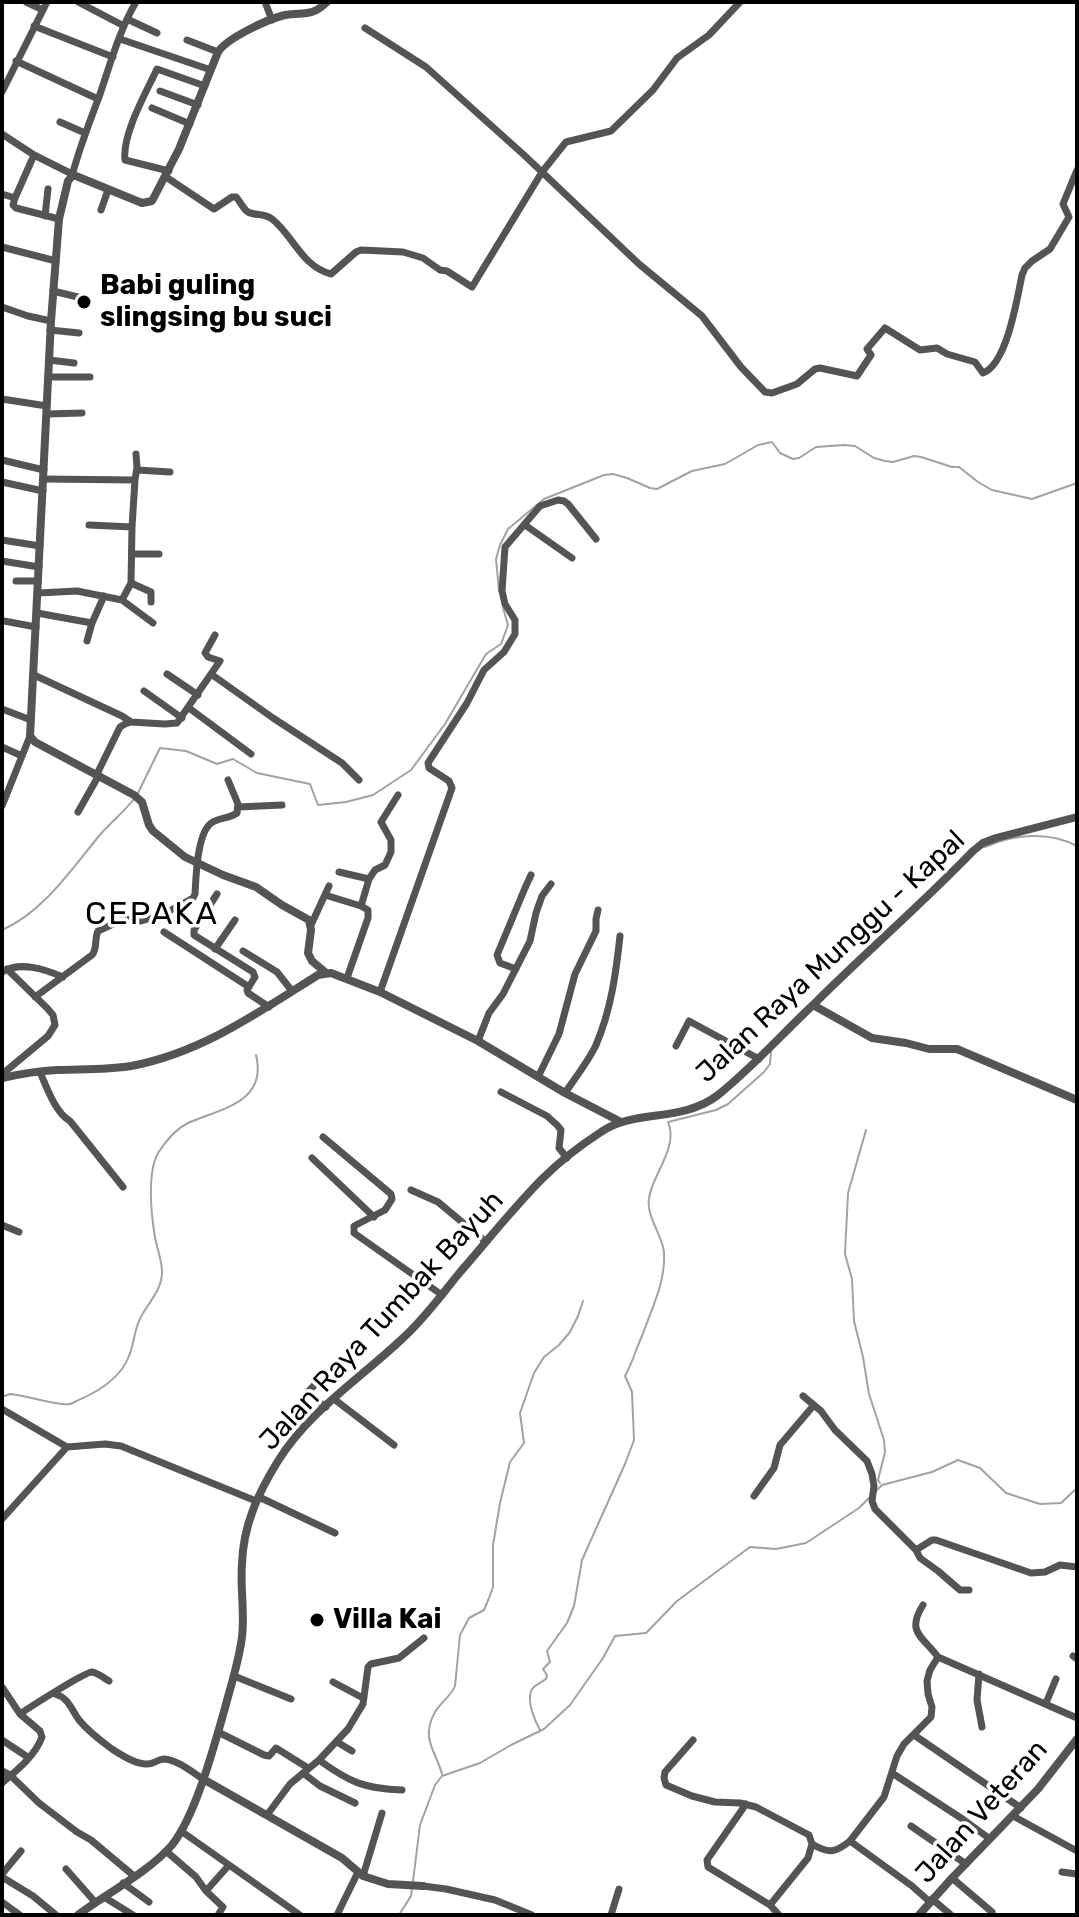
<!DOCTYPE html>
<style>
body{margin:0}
#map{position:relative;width:1079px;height:1917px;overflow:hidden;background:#fff;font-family:Rubik,sans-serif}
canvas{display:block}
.frame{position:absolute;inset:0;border:4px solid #000;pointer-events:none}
</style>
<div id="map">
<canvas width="1079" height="1917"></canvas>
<div class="frame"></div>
</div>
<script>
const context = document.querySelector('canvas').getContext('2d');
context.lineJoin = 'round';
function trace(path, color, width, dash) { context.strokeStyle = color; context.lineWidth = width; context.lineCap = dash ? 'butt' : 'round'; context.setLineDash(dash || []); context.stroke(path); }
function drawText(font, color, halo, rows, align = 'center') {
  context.font = font + ' Rubik,sans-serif'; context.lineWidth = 7; context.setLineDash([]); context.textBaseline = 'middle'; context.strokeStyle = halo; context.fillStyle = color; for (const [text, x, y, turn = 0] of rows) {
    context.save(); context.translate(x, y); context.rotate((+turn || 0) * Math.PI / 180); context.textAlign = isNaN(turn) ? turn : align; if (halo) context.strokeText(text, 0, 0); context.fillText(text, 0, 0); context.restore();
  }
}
trace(new Path2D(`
 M499 591 496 559 500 545 508 529 544 499 604 475 613 474 627 478 650 488 657 489 692 471 725 464 758 445 772 442 780 453 793 459 799 458 816 447 844 445 855 446 874 458 885 461 893 462 914 456 921 457 952 467H959L978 482 992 490 1032 499 1077 483
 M137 795 160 748 186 751 217 764 233 759 257 773 310 784 318 805 346 802 373 795 411 770 445 724 486 654 501 644 508 625 503 608
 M985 847C1014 834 1049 831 1077 846
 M2 930C43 912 71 870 99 836 110 823 123 813 133 800
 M866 1130 848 1193 845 1254 852 1279 854 1321 863 1357 869 1394 884 1440 885 1452 878 1480 880 1483
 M2 1397 10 1394C26 1395 57 1406 70 1404 71 1404 80 1399 81 1399 101 1390 121 1377 129 1356 134 1344 134 1332 139 1321 146 1304 162 1292 162 1272 162 1260 157 1249 155 1237 151 1214 147 1173 158 1153 165 1142 176 1129 188 1123 219 1109 268 1103 256 1055
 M876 1491 882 1485 932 1472 958 1460 980 1468 1006 1493 1040 1504 1061 1503 1077 1488
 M540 1730C535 1721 527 1703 531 1691 532 1686 542 1682 546 1679L547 1675 543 1669 550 1662 547 1651 567 1623 574 1606 582 1560 625 1464 634 1440 632 1392 625 1376C632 1364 636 1349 642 1336 652 1308 666 1281 664 1252 662 1234 646 1217 649 1198 652 1175 679 1147 668 1122L716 1110 728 1104 764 1072 770 1064 771 1052
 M442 1774C436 1751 420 1739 435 1712 441 1702 451 1696 455 1686L460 1635 469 1618 484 1610 489 1598 493 1587V1545L500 1503 510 1462 524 1443 520 1413 534 1373 544 1357 559 1345 570 1332 578 1316 583 1301
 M413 1881 420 1825 435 1785 442 1776 480 1763 511 1745 544 1729 570 1705 603 1658 615 1636 646 1633 677 1601 750 1547 776 1549 806 1543 859 1508 869 1498
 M399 1915 411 1896 412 1887`), '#a2a2a2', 2);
trace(new Path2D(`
 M26 2 43 10
 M78 2 124 26
 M265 2 272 20
 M127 19 157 33
 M34 26 113 57
 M365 28 426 67 524 155 639 264 702 316 741 367 765 392 772 393 797 384 815 369 820 368 857 376 871 355 867 349 885 328 920 350 937 348 947 354 975 362 983 373C1007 364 1017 299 1022 275L1025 268 1032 261 1050 249 1069 217 1063 204 1077 170
 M120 39 211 70
 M187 40 218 52
 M16 61 98 99
 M160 91 198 105
 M2 92 47 2
 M152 108 190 124
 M60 122 85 133
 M2 134 34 155 72 174
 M169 171 125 160C122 134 146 93 157 69L205 86
 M72 176C79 149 89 123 99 97 110 65 119 31 136 2
 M166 177 214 209 232 197H236C240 201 243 209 248 212 256 216 264 213 272 219 293 235 302 267 331 274L356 252 361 250 403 252 423 258 440 270 447 271 472 287 542 172 566 142 611 131 653 90 677 58 709 35 740 2
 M2 194 15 198 34 155
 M15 198 13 205 16 208 59 219
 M101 210 108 190
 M45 216 48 189
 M2 247 56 261
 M53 291 86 299
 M2 307 28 316 51 321
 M50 330 79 333
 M49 360 74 363
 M48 377H90
 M2 399 47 406
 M47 414 82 413
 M2 460 44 470
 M137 470 170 472
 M43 479 135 480
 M2 482 43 491
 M89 525 132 527
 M525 525 572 558
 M2 540 40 546
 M132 554H159
 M2 561 39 567
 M16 581H38
 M131 583 151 592V602
 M38 593 77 591 122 600 153 623
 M122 600 131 583 132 527 135 480 137 467 136 454
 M37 613 92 623 104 596
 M4 621 36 627
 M87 641 92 623
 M167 674 198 695
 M211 674 220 661 208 657 205 653 215 635
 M34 675 122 716 131 722
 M144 691 182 718
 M189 708 251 754
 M2 709 31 720
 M2 747 22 756
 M97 774 120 727 125 724 131 722 165 724 177 723 211 674 273 718 342 763 359 780
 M2 806 30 736
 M238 807 282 805
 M78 812 99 775
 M339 872 369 879
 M217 894 194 930V935L253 972 255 977 247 990 248 993 269 1007
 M325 895 361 906 368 910V918L347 978
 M361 906 369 879 375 870 385 865 391 852V840L381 822 398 795
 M311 925 329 886
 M164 932 249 987
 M215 949 235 920
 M243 951 277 972 292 991
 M516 969 500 963 497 955 525 888 531 875
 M2 972C20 961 44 969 63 977
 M380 992 452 788 449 781 429 768 428 763 467 703 484 670 504 652 515 634V620L505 604 502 591 505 547 540 506 558 500 564 501 568 504 596 539
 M35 997 92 955C98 948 94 939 98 931L124 919 141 921 162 915 193 898 195 894C196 877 197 838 209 825 216 817 230 819 237 813L238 804 228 780
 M478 1041 489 1013 503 994 530 941 536 913 542 896 551 884
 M676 1046 689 1021 759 1059
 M40 1072C47 1088 55 1112 70 1121L123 1187
 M538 1077 559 1034 575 974 596 931V919L598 910
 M3 1078 6 1071 48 1036 55 1025 53 1015 47 1008 7 969
 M501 1092 547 1116 557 1125 561 1130 559 1148 567 1158
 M565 1093C575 1078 588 1062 596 1045 611 1010 616 973 620 936
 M323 1137 391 1194 392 1199 385 1210 354 1226V1233L442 1295
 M312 1158 374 1217
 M411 1190 438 1202 486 1242
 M2 1225 19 1232
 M325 1374 307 1393 326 1407
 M803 1396 821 1411 835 1430 867 1461 872 1474 874 1486 872 1501 875 1509 916 1550 932 1540H936L1031 1573 1045 1572 1060 1565 1077 1567
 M334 1399 394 1445
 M2 1409 67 1447
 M754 1496 774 1468 780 1445 814 1405
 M259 1497 335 1533
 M2 1519 67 1447 105 1444 121 1446 256 1501
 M916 1550 920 1558 938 1571 960 1590H969
 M923 1605C906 1632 922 1636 938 1657
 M1073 1656 1077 1659
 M979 1674 977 1700 982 1727
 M234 1676 291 1699
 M333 1682 363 1698
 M2 1687 20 1714 40 1731 42 1737C35 1756 17 1770 2 1783
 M55 1694C69 1698 71 1709 79 1720 88 1731 101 1741 112 1749 121 1755 136 1764 146 1764 154 1765 157 1759 164 1759 178 1760 192 1772 203 1779
 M1046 1703 1056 1679
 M20 1714C30 1707 85 1672 92 1672 98 1673 104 1678 109 1681
 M218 1732 264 1755 269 1756 276 1748 308 1768
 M914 1735 1021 1808
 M2 1740 29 1758
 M693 1740 665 1772 664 1778 666 1785 692 1796 715 1802 740 1803 756 1807 809 1835 812 1844 808 1858 770 1905
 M337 1742 352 1751
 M319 1760C349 1782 365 1789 402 1790
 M2 1771 10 1775 39 1803 77 1832 91 1840 134 1876
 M303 1773 320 1786 355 1803
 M892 1773 964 1820 990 1839
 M746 1804 707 1860 708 1867 770 1905 779 1915
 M267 1815 290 1784 319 1760 348 1729 363 1704 368 1667 371 1664 399 1658 424 1638
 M1013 1816 1077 1851
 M911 1826 966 1864
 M181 1831 300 1915
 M812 1844C829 1854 835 1853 850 1841
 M166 1851 196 1877 206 1891 223 1907 218 1915
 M66 1869 95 1902
 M1062 1872 1077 1874
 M2 1874 21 1851
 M363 1876 382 1813
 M2 1877 33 1896 56 1915
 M952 1878 992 1912
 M123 1883 149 1902
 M423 1886 446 1889 495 1900 532 1915
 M206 1891 229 1865
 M104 1897 133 1915
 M932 1899 951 1915
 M2 1902 20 1915
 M930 1902 912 1886 850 1841 884 1797 897 1756 904 1744 931 1717 932 1707 928 1694 927 1681 930 1670 938 1657 1077 1718
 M337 1915 358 1872
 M611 1915 619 1889`), '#545454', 7);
trace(new Path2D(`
 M325 972 312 961 308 953 311 930 309 920 282 905 256 887 223 875 185 857 153 831 149 825 142 802 134 795 35 742 30 736 51 321 59 219 68 181 72 176H76L142 203 152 201 179 149 218 52C227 38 268 19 285 15 304 12 312 17 327 2
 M813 1005 872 1038 906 1043 929 1049H957L1077 1100
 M2 1078C20 1074 38 1071 57 1070 82 1069 107 1070 131 1066 201 1053 259 1012 318 975L331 973 380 992 478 1041 565 1093 621 1122
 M203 1779 342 1858 363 1876 388 1884 423 1886
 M78 1915C106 1894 150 1871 172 1845 196 1815 214 1746 225 1708 231 1685 239 1661 242 1637 245 1613 240 1588 242 1564 243 1526 258 1493 278 1461 309 1411 361 1378 403 1338 425 1318 442 1294 461 1271 488 1240 514 1207 543 1178 560 1161 581 1145 601 1132 633 1109 682 1123 718 1095 753 1067 782 1034 814 1004 866 952 922 904 973 851L983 843 996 838 1077 817
 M919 1915 952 1878 1038 1789 1077 1739`), '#545454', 8);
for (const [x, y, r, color] of [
 [84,302,8,"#000"],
 [317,1620,8,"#000"]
]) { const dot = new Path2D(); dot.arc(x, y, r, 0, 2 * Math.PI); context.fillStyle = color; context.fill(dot); trace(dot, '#fff', 3); }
drawText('bold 28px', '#000', '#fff', [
 ["Babi guling",100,286],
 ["slingsing bu suci",100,318],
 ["Villa Kai",333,1620]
], 'left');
drawText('28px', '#000', '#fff', [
 ["Jalan Raya Munggu - Kapal",831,957,-43],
 ["Jalan Raya Tumbak Bayuh",382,1321,-47],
 ["Jalan Veteran",982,1812,-48]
]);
context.letterSpacing = '2px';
drawText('32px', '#000', '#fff', [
 ["CEPAKA",152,915]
]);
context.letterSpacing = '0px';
</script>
